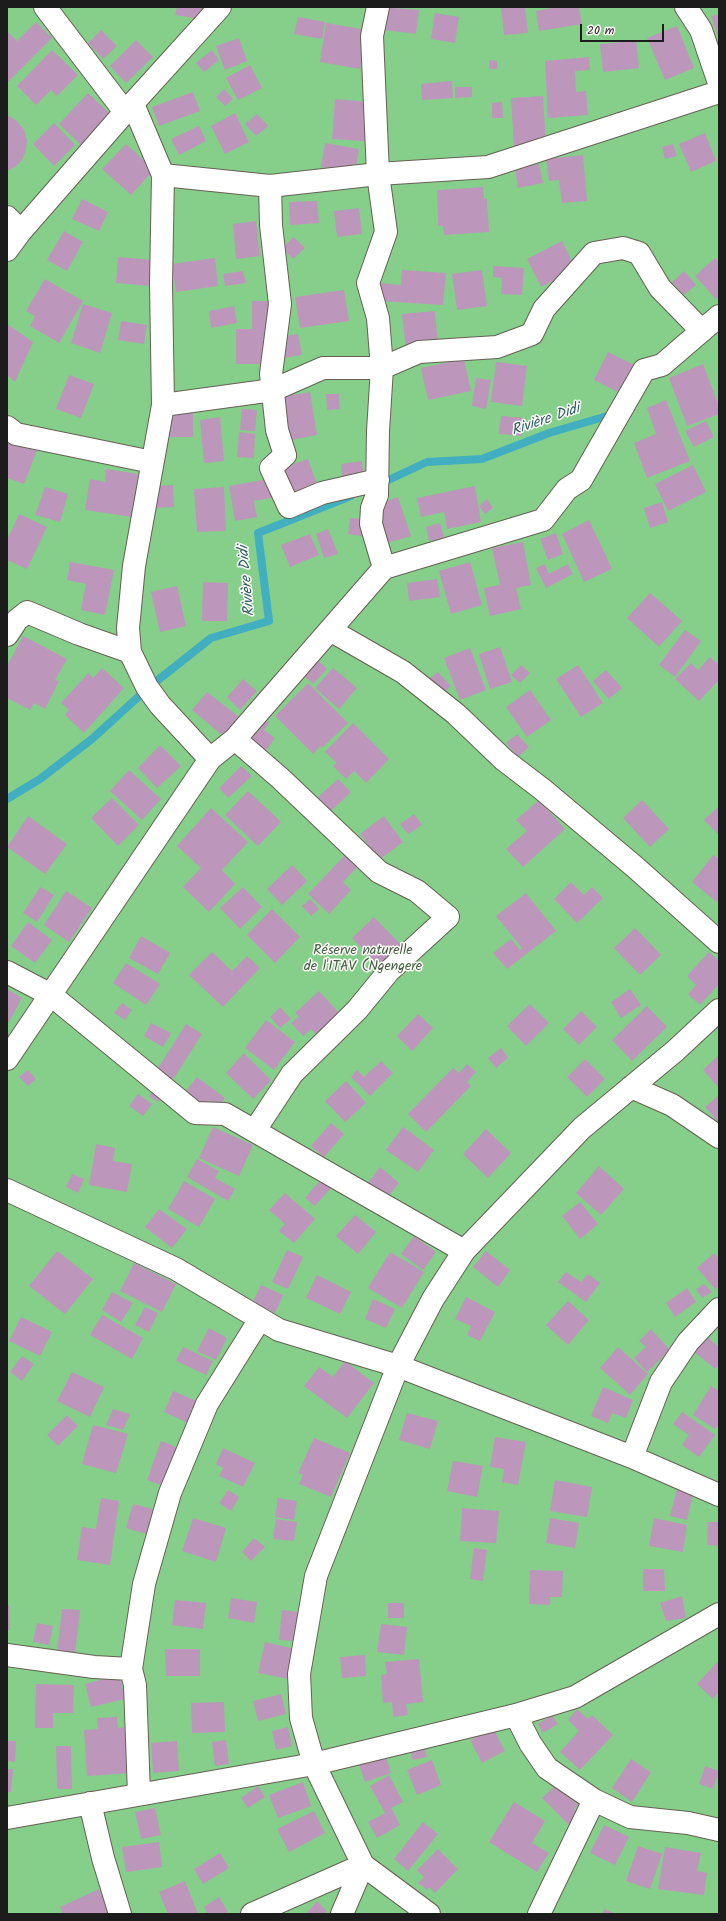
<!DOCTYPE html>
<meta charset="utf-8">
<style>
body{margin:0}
#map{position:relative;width:726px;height:1921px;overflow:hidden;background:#f0ddbd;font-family:Kalam,sans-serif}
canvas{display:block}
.frame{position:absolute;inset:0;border:8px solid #1c1c1c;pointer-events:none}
.scale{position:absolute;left:580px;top:24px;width:84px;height:18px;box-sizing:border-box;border:2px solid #1c1c1c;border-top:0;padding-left:5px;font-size:12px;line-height:14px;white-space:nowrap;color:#1c1c1c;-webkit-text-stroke:3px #fdfcf7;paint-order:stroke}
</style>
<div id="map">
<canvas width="726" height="1921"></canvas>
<div class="frame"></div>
<div class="scale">20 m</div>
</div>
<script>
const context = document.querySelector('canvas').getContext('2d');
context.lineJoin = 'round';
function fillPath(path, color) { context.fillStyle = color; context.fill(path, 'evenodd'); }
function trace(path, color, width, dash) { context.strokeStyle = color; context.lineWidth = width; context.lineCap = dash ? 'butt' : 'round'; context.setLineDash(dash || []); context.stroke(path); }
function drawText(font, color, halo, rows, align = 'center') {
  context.font = font + ' Kalam,sans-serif'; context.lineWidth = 3; context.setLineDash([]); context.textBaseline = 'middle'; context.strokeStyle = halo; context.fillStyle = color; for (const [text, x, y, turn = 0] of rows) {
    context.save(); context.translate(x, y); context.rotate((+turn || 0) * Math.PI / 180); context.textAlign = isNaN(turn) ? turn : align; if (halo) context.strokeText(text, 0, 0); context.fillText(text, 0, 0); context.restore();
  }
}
fillPath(new Path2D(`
 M7 7H719V1914H7Z`), '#86cf8b');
trace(new Path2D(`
 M380 484 427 462 482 459 549 433 614 414
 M7 799 40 779 92 739 148 688 211 638 269 621 258 533 351 496`), '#42afc0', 8);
fillPath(new Path2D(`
 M177 7H202L200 19 175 15Z
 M380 7 419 10 416 34 377 29Z
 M501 7H525L528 33 504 35Z
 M579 7 582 24 539 31 536 11 558 7Z
 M435 13 459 17 455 43 431 39Z
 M719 14V41L711 16Z
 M298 17 325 22 322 39 294 34Z
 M36 22 52 38 7 83V31L17 41Z
 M326 23 367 30 360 69 320 62Z
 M677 26 694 68 665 80 647 38Z
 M101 30 117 46 103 59 88 43Z
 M239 38 247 61 225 70 216 46Z
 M136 40 153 57 126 83 110 66Z
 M636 41 639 68 603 72 600 44Z
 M52 50 78 75 57 96 51 90 36 105 17 86Z
 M212 50 219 60 204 72 196 63Z
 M589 57 590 70 575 71 576 92 586 91 588 115 548 118 545 61Z
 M489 60 497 61V69H489Z
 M250 65 262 88 238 100 226 78Z
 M452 81 453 98 422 100 421 84Z
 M455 87H472V97L455 98Z
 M224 89 233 99 225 106 216 97Z
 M193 92 200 111 159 126 152 107Z
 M88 93 110 114 81 145 59 124Z
 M543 96 546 145 514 147 511 98Z
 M335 99 369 102 365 141 332 139Z
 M502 102 503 118H492V103Z
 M235 113 249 142 225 154 211 126Z
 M257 114 268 126 256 136 245 124Z
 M7 115 17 121 24 130 27 140 26 150 22 160 15 167 7 171Z
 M54 123 75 145 54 166 33 144Z
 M199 126 206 141 179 155 171 139Z
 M705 133 716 161 691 172 679 144Z
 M325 143 359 149 355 172 321 167Z
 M126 144 154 170 131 195 102 169Z
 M673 144 677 156 665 159 662 147Z
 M583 155 587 201 562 203 559 180 549 181 546 159Z
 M539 164 543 183 518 188 515 168Z
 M483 187 484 199H487L489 232 444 235 443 226H438L437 190Z
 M82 199 108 212 99 231 72 219Z
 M317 201 319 223 290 225 289 202Z
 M359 208 362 234 337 237 334 211Z
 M256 221 260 256 236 259 233 224Z
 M64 231 83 242 67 271 47 260Z
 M294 237 305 248 293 259 282 248Z
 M562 241 576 269 541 287 527 259Z
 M118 257 154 260 152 286 116 283Z
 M215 258 218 286 176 292 172 264Z
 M715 258 719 263V297L716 299 695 276Z
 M493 266 524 268 522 295 501 294 502 278 493 277Z
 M402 270 446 273 443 305 379 301 380 283 401 285Z
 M482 270 487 306 457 310 452 274Z
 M243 271 246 283 225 286 223 274Z
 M684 271 696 285 684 295 672 282Z
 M45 279 83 301 59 343 30 326 35 316 26 311Z
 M344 290 349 321 300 328 295 297Z
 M252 301H268V364H236V329H252Z
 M83 304 112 313 100 353 71 343Z
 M234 306 237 323 211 328 209 311Z
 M435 311 438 345 406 349 402 314Z
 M121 321 147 325 144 344 118 340Z
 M7 324 33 342 15 382 7 375Z
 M298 334 302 355 277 359 276 347 286 345 285 336Z
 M608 352 638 367 624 395 594 380Z
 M464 359 471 391 428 400 421 368Z
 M496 362 527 366 522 406 491 402Z
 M703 364 719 406V414L687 426 669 378Z
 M69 375 94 384 81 418 56 409Z
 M476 378 491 380 486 409 472 406Z
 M310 392 317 435 286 441 279 397Z
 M326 394H339L340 409 327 410Z
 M666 400 690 461 647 478 634 443 656 434 647 408Z
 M169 408H193V437H168Z
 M242 409 257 410 255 431 240 430Z
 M501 416 524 418 522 436 499 434Z
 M220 417 224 461 204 463 200 420Z
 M706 421 714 437 694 447 685 431Z
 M239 432 255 434 254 458 237 457Z
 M7 437 38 448 24 484 7 478Z
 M308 459 318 487 289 497 279 469Z
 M362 461 364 478 342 481 341 464Z
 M693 465 706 492 668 511 655 484Z
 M106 469 138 474 132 517 85 510 90 479 105 482Z
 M273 478 276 497 254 501 257 517 235 521 229 486Z
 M173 485 174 507 156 508 155 486Z
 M475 486 481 522 447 529 444 512 421 517 417 498Z
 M45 487 68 494 60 522 35 515Z
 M224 487 226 531 197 532 194 489Z
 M398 497 411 536 387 543 375 505Z
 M487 499 493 508 485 514 479 506Z
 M662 502 668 522 650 528 644 508Z
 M19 514 47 527 27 569 7 560V540Z
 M350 518 365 519 362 536 348 534Z
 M589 520 612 569 584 582 562 534Z
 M440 523 444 538 429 541 426 527Z
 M328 529 338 554 324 558 316 534Z
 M556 533 563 554 548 560 540 539Z
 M310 534 319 555 290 567 281 545Z
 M523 542 531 585 516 588 521 609 490 616 484 588 500 585 492 548Z
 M70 562 114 570 105 615 81 610 86 584 67 580Z
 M470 562 482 605 451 614 439 571Z
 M545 564 549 574 568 564 573 574 546 588 536 568Z
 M437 579 440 597 409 601 407 583Z
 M203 582 228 583 227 621H202Z
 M177 586 186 626 160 632 151 592Z
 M650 593 682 621 659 647 627 618Z
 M685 630 701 641 675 677 659 665Z
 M23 636 67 659 55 680 59 681 45 709 34 703 30 710 7 698V666Z
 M500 647 512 682 490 689 479 654Z
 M470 648 486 690 460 700 444 658Z
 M710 657 719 665V680L699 701 675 679 691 663 698 670Z
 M317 659 327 669 313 684 302 674Z
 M521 665 530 673 520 683 511 675Z
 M578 665 603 703 581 717 556 679Z
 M102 668 124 688 84 733 65 715 69 710 61 703 88 673 93 678Z
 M333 668 357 688 339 709 315 688Z
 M606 670 622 688 609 699 593 681Z
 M438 672 451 686 440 696 426 681Z
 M243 679 257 691 240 710 227 697Z
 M308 683 348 723 322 748 320 746 313 754 275 716Z
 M530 690 551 720 527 737 506 707Z
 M207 692 239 717 223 736 192 710Z
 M262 718 269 723 264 730 275 738 266 751 247 739Z
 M353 723 389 759 366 783 354 771 346 779 333 766 337 763 325 752Z
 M517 734 529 747 518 757 506 743Z
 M160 745 181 766 157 788 138 768Z
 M241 766 252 776 228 798 219 788Z
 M129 770 161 799 142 820 110 791Z
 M338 779 351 792 331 811 318 797Z
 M248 791 281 822 258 846 225 815Z
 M112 798 139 825 118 846 91 818Z
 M539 800 565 829 523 867 506 849 527 831 516 820Z
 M642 800 669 829 650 847 623 818Z
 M719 806V835L704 820Z
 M211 808 248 842 222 870 235 884 209 912 183 887 201 868 177 846Z
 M414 814 422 825 408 834 400 824Z
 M28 816 67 844 45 874 7 847Z
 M384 816 403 842 379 860 360 834Z
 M348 852 361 863 343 882 351 890 329 914 308 894Z
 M713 855 719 859V900L717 902 692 882Z
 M292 865 307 881 282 905 267 889Z
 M571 882 584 895 592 887 603 898 577 923 554 899Z
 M40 887 54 895 37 922 23 913Z
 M243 887 262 907 240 929 220 908Z
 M66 891 92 908 69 942 44 925Z
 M526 893 556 931 507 969 493 953 511 939 520 950 522 948 496 916Z
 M310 899 319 909 311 916 302 906Z
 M272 909 300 937 275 963 247 935Z
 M374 917 401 945 379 966 352 938Z
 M28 922 52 940 35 963 11 946Z
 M635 928 661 955 640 975 614 948Z
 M141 936 170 953 158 974 129 958Z
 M212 952 232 971 247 956 260 968 223 1007 189 975Z
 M709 952 719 961V984L700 1005 688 994 696 985 687 976Z
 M126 963 160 984 146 1005 113 983Z
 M7 989 22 998 9 1022 7 1021Z
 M630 989 641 1005 621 1018 611 1002Z
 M319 991 339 1013 316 1034 311 1029 303 1036 291 1023 299 1017 295 1013Z
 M122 1003 132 1010 125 1020 114 1013Z
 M530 1004 549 1023 526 1046 507 1026Z
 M647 1006 667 1027 632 1061 612 1040Z
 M280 1007 291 1019 280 1028 270 1017Z
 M581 1011 597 1027 579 1045 563 1029Z
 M418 1014 433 1028 412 1051 397 1036Z
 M266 1020 295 1042 274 1070 245 1048Z
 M151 1023 171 1033 163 1047 144 1036Z
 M186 1024 202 1034 169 1086 153 1076Z
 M501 1048 508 1058 496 1068 488 1058Z
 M244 1053 271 1080 253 1099 226 1073Z
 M719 1055V1088L703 1070Z
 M585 1059 605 1079 587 1097 567 1077Z
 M381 1061 393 1073 370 1096 351 1077 357 1070 364 1077Z
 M467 1064 476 1072 467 1082 471 1086 426 1132 408 1114 453 1068 459 1073Z
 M28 1070 36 1079 28 1086 19 1077Z
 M197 1077 225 1098 218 1108 208 1100 201 1109 182 1096Z
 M346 1081 366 1103 345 1122 325 1101Z
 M156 1084 166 1089 159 1102 149 1097Z
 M138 1094 152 1104 143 1116 129 1106Z
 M719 1095V1121L718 1122 705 1107Z
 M331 1123 344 1134 324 1157 311 1146Z
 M213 1127 253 1145 239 1176 199 1158Z
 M403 1127 434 1150 418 1172 386 1150Z
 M486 1129 511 1153 488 1178 463 1154Z
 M96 1144 115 1148 113 1161 132 1164 127 1192 89 1185Z
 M197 1159 219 1171 215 1178 235 1189 228 1201 187 1177Z
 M599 1166 624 1189 601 1215 576 1193Z
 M380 1167 399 1183 386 1199 367 1184Z
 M72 1174 84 1179 78 1193 66 1187Z
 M321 1179 331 1188 315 1206 305 1198Z
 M184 1181 215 1199 199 1227 168 1209Z
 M285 1193 315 1219 294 1243 279 1231 285 1224 269 1210Z
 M580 1202 598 1224 580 1239 562 1216Z
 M159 1209 187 1229 172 1248 145 1227Z
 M355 1215 376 1232 358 1254 336 1236Z
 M414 1236 436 1252 423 1270 401 1254Z
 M287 1250 303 1257 288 1289 272 1282Z
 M57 1251 93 1279 65 1314 29 1286Z
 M486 1251 510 1270 498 1287 473 1267Z
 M390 1252 424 1272 402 1308 368 1288Z
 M714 1253 719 1259V1286L715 1289 697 1268Z
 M134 1263 176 1284 162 1312 120 1291Z
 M566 1272 581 1282 588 1274 600 1283 586 1302 558 1282Z
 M317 1275 351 1292 340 1314 306 1298Z
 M704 1284 712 1292 702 1298 696 1289Z
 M261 1285 283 1295 275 1313 253 1302Z
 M687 1288 696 1302 675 1317 666 1303Z
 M112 1292 133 1303 121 1322 102 1310Z
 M466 1297 495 1312 480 1341 467 1335 471 1326 455 1319Z
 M373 1299 395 1309 386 1328 365 1319Z
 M568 1301 589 1320 568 1345 546 1325Z
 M145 1307 158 1313 149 1332 135 1325Z
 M102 1315 143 1338 132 1359 90 1335Z
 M21 1317 52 1332 40 1356 9 1341Z
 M209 1328 227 1338 216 1360 197 1351Z
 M651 1329 670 1350 647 1372 634 1358 646 1347 639 1341Z
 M705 1335 719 1347V1364L715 1369 692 1350Z
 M183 1347 213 1361 206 1375 176 1361Z
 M618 1347 648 1374 630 1395 600 1368Z
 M22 1356 34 1364 22 1381 10 1372Z
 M345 1361 374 1383 347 1418 304 1386 319 1367 333 1377Z
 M72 1372 104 1387 90 1417 57 1401Z
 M711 1386 719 1391V1424L715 1429 693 1415Z
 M603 1387 633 1400 626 1418 612 1413 608 1423 591 1416Z
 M173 1391 199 1402 190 1424 164 1412Z
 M113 1409 130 1414 123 1430 106 1425Z
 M682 1412 715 1435 699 1457 682 1445 689 1435 673 1424Z
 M407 1413 438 1421 430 1449 399 1440Z
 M67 1415 78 1426 58 1446 47 1435Z
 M93 1425 128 1434 116 1473 82 1464Z
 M495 1437 526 1442 518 1485 502 1482 504 1469 490 1467Z
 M314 1438 350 1453 331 1497 299 1484 303 1475 298 1473Z
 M161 1441 181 1449 166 1487 147 1480Z
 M223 1448 255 1463 243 1487 219 1476 223 1468 216 1464Z
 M453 1461 483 1466 477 1497 447 1491Z
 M555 1480 592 1487 587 1517 550 1511Z
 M677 1489 693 1493 687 1520 670 1516Z
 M228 1490 239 1497 231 1511 219 1503Z
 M101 1498 119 1501 110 1565 77 1560 82 1527 96 1529Z
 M278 1498 297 1501 294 1520 275 1517Z
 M133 1504 153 1509 146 1534 126 1528Z
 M462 1508 499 1511 496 1543 460 1541Z
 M193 1518 226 1528 216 1562 182 1551Z
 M550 1518 579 1523 575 1548 546 1543Z
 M654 1518 687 1525 683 1552 649 1546Z
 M276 1519 297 1522 294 1541 273 1539Z
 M708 1522H719V1546L707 1545Z
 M254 1538 265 1547 251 1561 242 1552Z
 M474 1548 487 1550 483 1581 470 1579Z
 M643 1569H664L665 1591H643Z
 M530 1570 563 1571 562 1597H550V1605L529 1604Z
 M682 1596 686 1618 666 1621 660 1603Z
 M231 1598 257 1602 254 1623 228 1618Z
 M175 1600 206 1603 203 1629 172 1625Z
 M388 1603H404V1618H388Z
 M7 1605H9L10 1630H7Z
 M62 1609 80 1610 75 1654 57 1652Z
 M282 1610 298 1612 295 1641 279 1640Z
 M37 1623 53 1626 49 1645 33 1642Z
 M381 1624 407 1627 404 1655 377 1652Z
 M265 1642 295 1649 289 1679 258 1673Z
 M165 1649H200V1676H166Z
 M365 1655 366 1676 342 1678 340 1657Z
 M419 1659 423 1702 406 1704 408 1715 393 1717 392 1702 383 1703 381 1675 387 1674 385 1662Z
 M718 1661 719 1692 713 1699 697 1684Z
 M119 1675 125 1699 91 1707 85 1684Z
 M36 1684 74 1685 73 1713H53V1728H35Z
 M281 1694 286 1714 258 1721 253 1701Z
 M224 1702 225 1732 192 1733 191 1703Z
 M577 1709 588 1719 592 1715 613 1735 580 1770 560 1752 579 1731 568 1720Z
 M552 1715 558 1724 543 1733 538 1724Z
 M117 1717 118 1728 128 1727 131 1773 87 1776 84 1730 98 1729 97 1718Z
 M288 1727 292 1746 276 1750 272 1731Z
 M493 1728 505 1751 482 1763 470 1740Z
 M226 1740 229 1764 215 1766 212 1742Z
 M7 1741H16L15 1762 7 1761Z
 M177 1741 179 1771 153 1773 151 1743Z
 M424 1745 427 1757 412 1760 410 1748Z
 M56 1746H71L72 1789H57Z
 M385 1753 391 1773 365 1782 358 1762Z
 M631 1759 651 1772 632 1802 612 1788Z
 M432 1760 441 1785 417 1795 407 1770Z
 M705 1766 719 1771 713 1789 699 1784Z
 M7 1769H13L11 1792H7Z
 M389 1775 403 1802 391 1808 400 1825 377 1838 368 1822 385 1813 370 1786Z
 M303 1782 311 1806 278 1818 269 1795Z
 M557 1784 578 1805 574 1809 582 1818 572 1828 542 1798Z
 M258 1786 265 1797 248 1808 241 1798Z
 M514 1802 545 1821 532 1843 549 1853 537 1872 489 1842Z
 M155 1808 161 1835 141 1839 135 1812Z
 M314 1811 325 1833 289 1852 277 1829Z
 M423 1822 438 1834 408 1871 394 1859Z
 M604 1825 629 1837 615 1865 590 1853Z
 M159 1842 162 1867 126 1872 122 1847Z
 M638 1846 662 1854 650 1889 626 1881Z
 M665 1847 701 1853 697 1871 707 1873 704 1895 658 1889Z
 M438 1849 458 1869 435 1893 429 1887 427 1890 418 1883 424 1877 417 1870Z
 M220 1853 229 1868 203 1884 194 1869Z
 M185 1881 198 1914H168L159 1892Z
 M99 1889 110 1914H63L60 1907Z
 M219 1897 228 1912 224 1914H208L204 1907Z
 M317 1901 327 1911 325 1914H306Z
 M604 1909 617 1914H602Z`), '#bd96bb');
const street = new Path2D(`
 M45 7 125 112
 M378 7 372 36 378 174 386 232 368 283 378 318 382 368 378 431 377 495 372 508 371 524 384 568
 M686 7 701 30 719 83
 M133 104 163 175 161 284 163 405 134 566 128 628 130 652 147 687 160 705 210 759
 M163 175 270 186 378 174 488 167 719 92
 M270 186 271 225 280 304 271 374 277 430 285 455 271 468 289 507 322 493 378 480
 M7 217 21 231
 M7 250 21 231 125 112 220 7
 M163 405 273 390 323 368H382L419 352 497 347 532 334 544 309 594 253 623 248 639 253 660 288 702 331
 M7 427 16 434 152 462
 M330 630 403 672 456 714 504 760 542 789 635 867 719 942
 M7 635 17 620 27 612 79 634 130 652
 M235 739 280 778 379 872 417 891 448 917 389 971 357 1010 292 1074 255 1130
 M7 972 51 995 195 1113 225 1114 464 1251
 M7 1059 210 759 235 739 384 568 543 520 567 489 581 480 644 370 662 365 719 316
 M631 1087 672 1105 719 1137
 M7 1190 176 1269 279 1330 398 1366 632 1457 719 1495
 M632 1457 661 1382 688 1342 719 1309
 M7 1655 94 1667 131 1669 135 1685 139 1794
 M131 1669 144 1584 170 1493 207 1404 260 1319
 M516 1715 530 1743 547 1768 594 1800 630 1817 688 1823 719 1830
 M90 1803 103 1858 120 1914
 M7 1818 314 1764 516 1715 575 1697 719 1614
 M252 1914 363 1865
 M342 1914 363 1865
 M429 1914 363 1865 314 1764 301 1718 299 1674 316 1576 398 1366 433 1299 464 1251 582 1128 675 1051 719 1010
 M539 1914 594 1800`);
trace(street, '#666054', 24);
trace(street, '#fff', 22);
drawText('14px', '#415b43', '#fdfcf7', [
 ["Réserve naturelle",363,952],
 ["de l'ITAV (Ngengere",363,968]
]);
drawText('italic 15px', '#2d5e66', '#fdfcf7', [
 ["Rivière Didi",546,421,-19],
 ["Rivière Didi",248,581,-95]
]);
</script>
